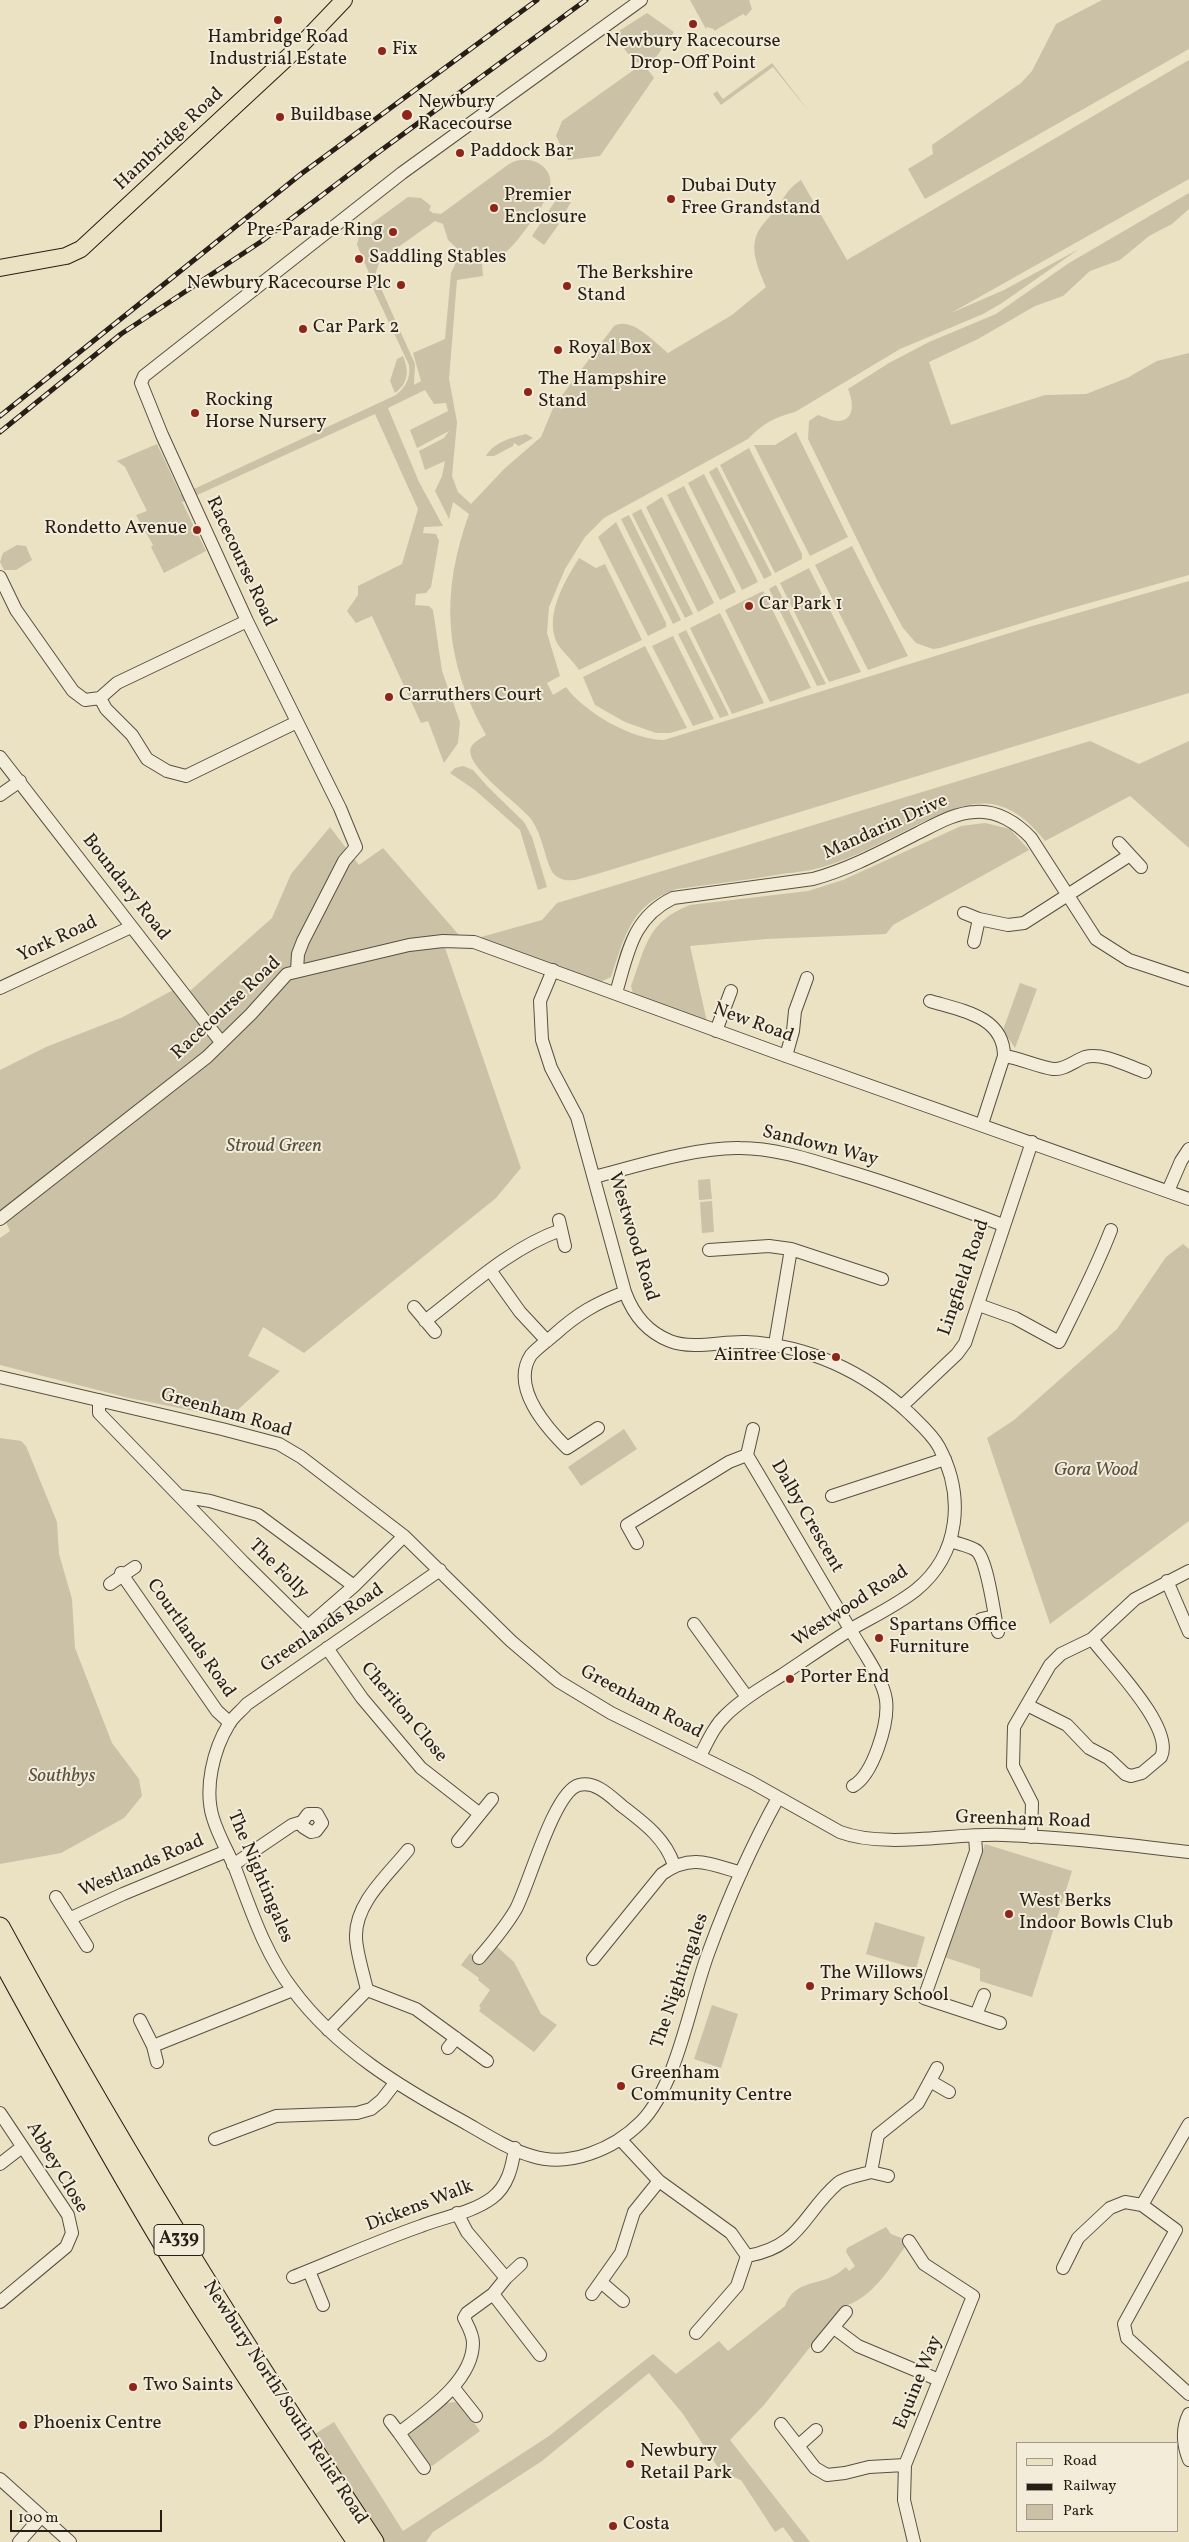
<!DOCTYPE html>
<style>
body{margin:0}
#map{position:relative;width:1189px;height:2542px;overflow:hidden;background:#ebe2c4;font-family:Vollkorn,serif}
canvas{display:block}
.legend{position:absolute;left:1016px;top:2442px;width:162px;height:90px;box-sizing:border-box;background:#f2ecd9;border:1px solid #a19a8b;margin:0;padding:6px 9px;list-style:none;font-size:15px;color:#271f16}
.legend li{display:flex;align-items:center;gap:10px;height:25px}
.legend b{width:25px;border:1px solid #a19a8b}
.scale{position:absolute;left:10px;top:2510px;width:152px;height:22px;box-sizing:border-box;border:2px solid #271f16;border-top:0;padding-left:6px;font-size:15px;line-height:18px;white-space:nowrap;color:#271f16;-webkit-text-stroke:4px #f2ecd9;paint-order:stroke}
</style>
<div id="map">
<canvas width="1189" height="2542"></canvas>
<ul class="legend">
<li><b style="height:6px;background:#ebe2c4"></b>Road</li>
<li><b style="height:6px;background:#271f16"></b>Railway</li>
<li><b style="height:14px;background:#cac1a6"></b>Park</li>
</ul>
<div class="scale">100 m</div>
</div>
<script>
const context = document.querySelector('canvas').getContext('2d');
context.lineJoin = 'round';
function fillPath(path, color) { context.fillStyle = color; context.fill(path, 'evenodd'); }
function trace(path, color, width, dash) { context.strokeStyle = color; context.lineWidth = width; context.lineCap = dash ? 'butt' : 'round'; context.setLineDash(dash || []); context.stroke(path); }
function drawText(font, color, halo, rows, align = 'center') {
  context.font = font + ' Vollkorn,serif'; context.lineWidth = 4; context.setLineDash([]); context.textBaseline = 'middle'; context.strokeStyle = halo; context.fillStyle = color; for (const [text, x, y, turn = 0] of rows) {
    context.save(); context.translate(x, y); context.rotate((+turn || 0) * Math.PI / 180); context.textAlign = isNaN(turn) ? turn : align; if (halo) context.strokeText(text, 0, 0); context.fillText(text, 0, 0); context.restore();
  }
}
fillPath(new Path2D(`
 M690 0H749L752 9 746 16 743 14 714 31V29L707 27 706 29Z
 M1102 0H1189V49L925 199 908 169 933 154 932 145 1021 83 1032 71 1056 24Z
 M647 13 674 32 651 64 635 62 617 40 609 46 605 40Z
 M1189 60V179L951 313 1004 290 1079 249 1002 303 983 314 900 349 795 412C775 417 762 424 748 439L604 518 585 537 565 569 549 607 547 633 560 676 547 683 553 695 566 687C584 712 632 740 664 740L1029 627 1189 581V693L597 874C580 878 565 887 552 872 544 855 542 834 531 819 520 804 463 766 471 747 474 742 481 738 486 735 444 660 440 595 469 514L453 502 449 519 435 491 442 476 445 461 425 470 419 451 444 438 449 431 417 448 410 430 448 411 446 403 434 404 425 390 388 408 419 482 443 526 424 527 423 533 436 534 439 541 431 587 426 593 416 594 415 605 429 606 433 610 442 671 460 722 458 743 444 763 428 721 421 723 372 616 356 623 347 611 358 595V586L402 564 418 509 375 414 182 502 206 551 164 573 151 547 153 545 136 515 147 511 125 467 117 461 157 444 181 495 396 395C406 387 411 377 409 365L368 278 369 273 357 245 360 232 408 197 421 198 431 206 429 210 433 213 441 214 509 164C527 153 555 164 550 189 548 200 514 249 503 254 491 261 481 251 470 255L467 259 482 264 483 276 457 280 449 379 457 422 452 476 458 492 471 504 504 469 541 437 554 406 614 326C632 316 655 343 668 353L732 315 766 287C758 268 747 246 761 227 765 221 772 215 776 209 787 195 785 191 801 180L847 260ZM435 221 443 224 448 240 461 252 451 273 445 339 413 353 421 381 414 385 415 364 375 275 380 260Z
 M772 63 810 113 773 67 721 105 713 94 717 91 723 99Z
 M635 69 648 70 654 78 600 156 568 160 556 136 562 121Z
 M1189 193V209L1172 224 1149 236 1120 260 1090 271 1063 296 1035 306 978 339 929 362 951 425 1045 395 1086 394 1127 378 1157 361 1189 353V575L1068 609 940 648 933 649 916 643 903 628 877 580 808 439 809 421 818 415C824 417 832 421 838 421 856 421 853 400 848 389L889 363 929 342 996 314 1069 263Z
 M558 197 571 202 560 221 548 212Z
 M546 215 559 224 544 245 532 236Z
 M403 356C409 370 409 383 395 393L390 381 397 359Z
 M796 432 848 537 810 556 754 445H775Z
 M526 434 533 438 519 446 514 443 513 446 494 456H486C494 442 511 438 526 434Z
 M749 448 802 554V559L775 573 720 465Z
 M717 467 772 575 764 579 709 472Z
 M704 474 758 582 742 590 688 483Z
 M684 486 736 592 720 600 667 495Z
 M662 497 714 603 698 612 646 507Z
 M641 509 693 614 685 618 632 514Z
 M629 515 681 620 673 624 621 519Z
 M616 522 666 623V627L648 636 598 537Z
 M17 545 26 546 32 560 16 570H4L0 562 3 553Z
 M852 546 908 656 868 670 815 565Z
 M579 558 596 568 605 564 642 640 579 670C574 662 560 649 557 643 544 615 565 581 579 558Z
 M809 568 861 672 829 682 780 583Z
 M776 585 826 684 817 686 769 589Z
 M763 591 811 688 770 702 725 610Z
 M720 613 764 703 732 714 690 628Z
 M686 630 729 715 720 718 678 634Z
 M673 636 714 719 693 726 652 646Z
 M645 646 687 728 670 733H656L625 722 595 705 583 677Z
 M1090 741 1139 764 1189 741V848L1130 796 1045 841C1001 785 965 801 909 829 881 843 853 858 823 867 810 871 795 872 782 874 747 880 712 884 676 889 631 905 625 935 611 977L600 982 474 939 542 920 557 903Z
 M463 766 473 770 488 787 524 822 532 837 547 887 538 890 520 830 475 790 450 773 455 768Z
 M985 823 1010 829 1029 850 893 925 886 934 766 939 690 946 707 1022 633 993 631 986C646 946 647 922 690 905L808 891 843 880 961 826Z
 M330 827 359 865 383 848 459 935 445 948 521 1168 496 1198 304 1353 263 1327 248 1356 280 1371 229 1418 129 1398 0 1365V1238L10 1231 0 1209V1070L46 1047 123 1017 175 989 182 998 272 918 291 874Z
 M1020 983 1037 989 1015 1048 1003 1030Z
 M710 1179 712 1199 699 1200 698 1180Z
 M712 1201 714 1232 702 1233 700 1202Z
 M1183 1244 1189 1249V1521L1050 1624 987 1438 1014 1420 1117 1329 1166 1257Z
 M624 1429 637 1449 581 1486 568 1467Z
 M0 1438 21 1441 26 1446 57 1522 59 1554 72 1599 75 1648 112 1743 139 1779 142 1796 124 1818 61 1853 0 1864Z
 M985 1844 1072 1871 1032 1997 980 1981V1969L944 1957Z
 M875 1922 925 1937 916 1969 866 1954Z
 M495 1945 514 1962 541 2014 557 2025 534 2052 479 2011 481 2008 479 2006 490 1990 478 1980 479 1978 461 1965 470 1953 484 1963Z
 M712 2005 738 2014 721 2068 694 2059Z
 M886 2227 891 2234 909 2241C890 2267 874 2298 842 2307L764 2405 730 2440 810 2542H794L783 2527 775 2532 741 2480 721 2472 683 2414 649 2373 542 2461 433 2532 426 2542H382L310 2437 334 2422 403 2531 549 2436 653 2354 676 2374 719 2341 728 2351 785 2306C794 2281 814 2286 833 2276 838 2274 842 2270 846 2267L849 2271 855 2266 846 2252 847 2248Z
 M455 2402 462 2406 480 2431 432 2466 426 2463 407 2438 408 2432 446 2403Z`), '#cac1a6');
const minor = new Path2D(`
 M0 577 16 610 73 691 85 700 100 698 106 709 132 735 147 759 167 771 186 776 297 722
 M100 698 117 683 247 621
 M0 757 221 1042
 M0 795 20 781
 M1119 843 1141 867
 M964 913 979 919 974 942
 M979 919 1008 925 1024 923 1130 855
 M297 970 298 954 303 941 344 861 356 847 340 808 247 621 162 435 141 383 144 376 402 173 641 0
 M553 970 540 1001 542 1040 551 1068 577 1117 625 1292C633 1314 647 1332 670 1341 693 1350 722 1341 746 1342 808 1345 865 1372 910 1414 920 1424 932 1434 939 1447 965 1496 960 1554 916 1590 897 1605 874 1616 853 1628 829 1643 806 1659 782 1675 763 1687 742 1699 726 1715 714 1726 708 1741 700 1756
 M0 988 131 927
 M616 993C628 953 632 918 673 898L813 879C850 869 884 850 918 833 936 824 954 813 975 812 997 810 1017 823 1031 838L1096 939 1129 960 1189 980
 M930 1001C960 1010 1004 1016 1004 1056L982 1124
 M716 1031 731 991
 M786 1056 793 1031 795 1011 807 978
 M1004 1056C1020 1058 1038 1067 1053 1069 1065 1070 1074 1061 1085 1057 1103 1052 1128 1066 1145 1072
 M594 1177C637 1166 696 1147 740 1148 775 1148 811 1160 844 1170 898 1186 950 1205 1003 1225
 M1168 1191 1181 1161 1189 1149
 M0 1219 207 1057 251 1014 287 974 409 945 443 941 474 942 786 1056 1189 1199
 M559 1220 565 1246
 M709 1250 769 1246 791 1249 882 1279
 M490 1270 520 1312 547 1341
 M979 1305 1015 1318 1059 1342C1077 1305 1096 1269 1111 1230
 M414 1307 435 1332
 M425 1321C468 1288 510 1248 561 1230
 M775 1344 791 1249
 M0 1377 222 1429 279 1444 301 1457 404 1536 511 1641 558 1681 611 1713 751 1782 840 1832C886 1849 953 1833 1003 1835 1065 1837 1127 1845 1189 1852
 M99 1400V1413L243 1562 308 1626 354 1586 404 1536
 M902 1406 957 1354 965 1343 1032 1142
 M598 1428 567 1448C546 1427 510 1387 531 1355 537 1348 547 1341 554 1335 577 1314 596 1303 625 1292
 M747 1455 753 1429
 M180 1496 210 1501 258 1515 354 1586
 M832 1496 945 1459
 M951 1541C958 1544 971 1546 977 1551 988 1562 994 1615 998 1632
 M637 1543 627 1525 729 1462 747 1455C782 1513 815 1571 850 1629 861 1649 883 1678 886 1700 889 1723 873 1775 853 1786
 M440 1570 247 1704C241 1711 233 1717 229 1724 213 1750 204 1789 213 1818 218 1835 228 1852 235 1868 251 1910 265 1954 293 1990 337 2049 400 2087 464 2122 485 2134 508 2149 532 2156 569 2168 614 2149 641 2122 678 2084 690 2001 709 1951 728 1899 751 1847 778 1798
 M121 1573 217 1711 230 1723
 M1167 1581 1189 1632
 M110 1584 135 1567
 M981 1619 995 1616
 M694 1624 747 1697
 M327 1648 362 1698 421 1768 480 1814
 M1027 1705 1067 1725 1089 1748 1108 1758 1125 1774 1131 1776 1142 1773 1161 1757C1175 1728 1109 1662 1092 1639
 M975 1836 976 1851 924 1998 1000 2023
 M1031 1837 1032 1803 1013 1766 1014 1727 1050 1665 1061 1654 1092 1639 1135 1599 1189 1571
 M458 1841 492 1799
 M233 1865 292 1825 302 1822 308 1814H317L322 1823 316 1831 311 1832 303 1827 302 1822
 M56 1897 87 1946
 M71 1918 123 1894 227 1851
 M479 1958C492 1943 506 1926 516 1909 529 1885 554 1791 579 1785 596 1781 610 1796 622 1806 644 1823 665 1838 674 1865
 M593 1959 662 1874C691 1853 711 1864 741 1873
 M367 1990 416 2009 487 2061
 M976 2015 984 1995
 M140 2020 153 2046 157 2062
 M328 2030 367 1990C364 1976 356 1951 356 1937 355 1903 388 1875 408 1850
 M153 2046 293 1990
 M448 2048 456 2038
 M930 2081 949 2092
 M0 2113 68 2215 72 2233 66 2247 0 2302
 M1189 2124 1142 2205 1176 2230 1124 2324 1127 2338 1189 2394
 M215 2139 276 2116 357 2113 371 2109 382 2100 395 2083
 M620 2139 659 2181 731 2233 747 2256 737 2286 696 2333
 M0 2164 22 2147
 M871 2172 888 2176
 M909 2241 924 2264 973 2296 905 2465 904 2500 914 2542
 M747 2256C801 2247 803 2213 838 2183 846 2177 861 2175 871 2172L878 2135 918 2103 937 2068
 M1063 2268 1078 2238 1110 2208 1125 2202 1142 2205
 M309 2271 323 2305
 M293 2277C336 2260 378 2241 421 2226 443 2217 472 2213 492 2198 508 2186 512 2167 515 2148
 M506 2278 521 2264
 M602 2283 623 2301
 M493 2294 540 2355
 M592 2294 621 2253 634 2212 659 2181
 M834 2328 858 2346 939 2380
 M818 2346 846 2312
 M453 2387 476 2416
 M1189 2414C1181 2430 1183 2445 1189 2460
 M390 2421 399 2433
 M781 2424 815 2468 827 2475 845 2473 869 2467 905 2465
 M798 2446 816 2430
 M424 2468 399 2433C426 2412 473 2381 473 2343 473 2334 468 2326 464 2318L467 2313 493 2294 506 2278 467 2232 457 2213
 M0 2479 70 2542
 M19 2542 41 2517`);
const major = new Path2D(`
 M0 268 66 256 81 249 303 43 344 0`);
const highway = new Path2D(`
 M0 1927C115 2139 241 2342 374 2542
 M0 1956C59 2064 119 2172 183 2277 239 2367 298 2454 357 2542`);
trace(minor, '#585042', 14);
trace(major, '#271f16', 18);
trace(highway, '#271f16', 21);
trace(minor, '#f2ecd9', 12);
trace(major, '#ebe2c4', 16);
trace(highway, '#ebe2c4', 19);
const rail = new Path2D(`
 M0 416 301 174 537 0
 M0 432 121 334 262 241 376 154 586 0`);
trace(rail, '#271f16', 5);
trace(rail, '#f2ecd9', 3, [9]);
for (const [x, y, r, color] of [
 [278,20,5,"#8f2418"],
 [693,24,5,"#8f2418"],
 [382,51,5,"#8f2418"],
 [407,115,6,"#8f2418"],
 [280,117,5,"#8f2418"],
 [460,153,5,"#8f2418"],
 [671,199,5,"#8f2418"],
 [494,208,5,"#8f2418"],
 [393,232,5,"#8f2418"],
 [359,259,5,"#8f2418"],
 [401,285,5,"#8f2418"],
 [567,286,5,"#8f2418"],
 [303,329,5,"#8f2418"],
 [558,350,5,"#8f2418"],
 [528,392,5,"#8f2418"],
 [195,413,5,"#8f2418"],
 [197,530,5,"#8f2418"],
 [749,606,5,"#8f2418"],
 [389,697,5,"#8f2418"],
 [836,1357,5,"#8f2418"],
 [879,1638,5,"#8f2418"],
 [790,1679,5,"#8f2418"],
 [1009,1914,5,"#8f2418"],
 [810,1986,5,"#8f2418"],
 [621,2086,5,"#8f2418"],
 [133,2387,5,"#8f2418"],
 [23,2425,5,"#8f2418"],
 [630,2464,5,"#8f2418"],
 [613,2526,5,"#8f2418"]
]) { const dot = new Path2D(); dot.arc(x, y, r, 0, 2 * Math.PI); context.fillStyle = color; context.fill(dot); trace(dot, '#f2ecd9', 2); }
for (const [x, y, w] of [
 [179,2240,50]
]) { const box = new Path2D(); box.roundRect(x - w / 2, y - 15.5, w, 31, 4); context.fillStyle = '#f2ecd9'; context.fill(box); trace(box, '#271f16', 1); }
drawText('bold 18px', '#271f16', null, [
 ["A339",179,2240]
]);
drawText('19px', '#271f16', '#f2ecd9', [
 ["Hambridge Road",278,39,"center"],
 ["Industrial Estate",278,61,"center"],
 ["Newbury Racecourse",693,43,"center"],
 ["Drop-Off Point",693,65,"center"],
 ["Fix",392,51],
 ["Newbury",418,104],
 ["Racecourse",418,126],
 ["Buildbase",290,117],
 ["Paddock Bar",470,153],
 ["Dubai Duty",681,188],
 ["Free Grandstand",681,210],
 ["Premier",504,197],
 ["Enclosure",504,219],
 ["Pre-Parade Ring",383,232,"right"],
 ["Saddling Stables",369,259],
 ["The Berkshire",577,275],
 ["Stand",577,297],
 ["Newbury Racecourse Plc",391,285,"right"],
 ["Car Park 2",313,329],
 ["Royal Box",568,350],
 ["The Hampshire",538,381],
 ["Stand",538,403],
 ["Rocking",205,402],
 ["Horse Nursery",205,424],
 ["Rondetto Avenue",187,530,"right"],
 ["Car Park 1",759,606],
 ["Carruthers Court",399,697],
 ["Aintree Close",826,1357,"right"],
 ["Spartans Office",889,1627],
 ["Furniture",889,1649],
 ["Porter End",800,1679],
 ["West Berks",1019,1903],
 ["Indoor Bowls Club",1019,1925],
 ["The Willows",820,1975],
 ["Primary School",820,1997],
 ["Greenham",631,2075],
 ["Community Centre",631,2097],
 ["Two Saints",143,2387],
 ["Phoenix Centre",33,2425],
 ["Newbury",640,2453],
 ["Retail Park",640,2475],
 ["Costa",623,2526]
], 'left');
drawText('19px', '#271f16', '#f2ecd9', [
 ["Hambridge Road",170,140,-43],
 ["Racecourse Road",240,562,65],
 ["Mandarin Drive",886,828,-24],
 ["Boundary Road",125,888,52],
 ["York Road",58,940,-25],
 ["Racecourse Road",227,1009,-43],
 ["New Road",753,1024,20],
 ["Sandown Way",820,1147,14],
 ["Westwood Road",632,1237,73],
 ["Lingfield Road",965,1278,-71],
 ["Greenham Road",226,1414,16],
 ["Dalby Crescent",806,1517,60],
 ["The Folly",278,1570,45],
 ["Westwood Road",851,1607,-33],
 ["Greenlands Road",323,1629,-34],
 ["Courtlands Road",190,1639,55],
 ["Greenham Road",641,1703,28],
 ["Cheriton Close",403,1713,50],
 ["Greenham Road",1023,1821,2],
 ["Westlands Road",142,1867,-23],
 ["The Nightingales",259,1877,67],
 ["The Nightingales",681,1981,-71],
 ["Abbey Close",56,2168,59],
 ["Dickens Walk",420,2207,-21],
 ["Equine Way",919,2383,-68],
 ["Newbury North/South Relief Road",284,2403,57]
]);
drawText('italic 19px', '#585041', '#f2ecd9', [
 ["Stroud Green",274,1148],
 ["Gora Wood",1096,1472],
 ["Southbys",62,1778]
]);
</script>
